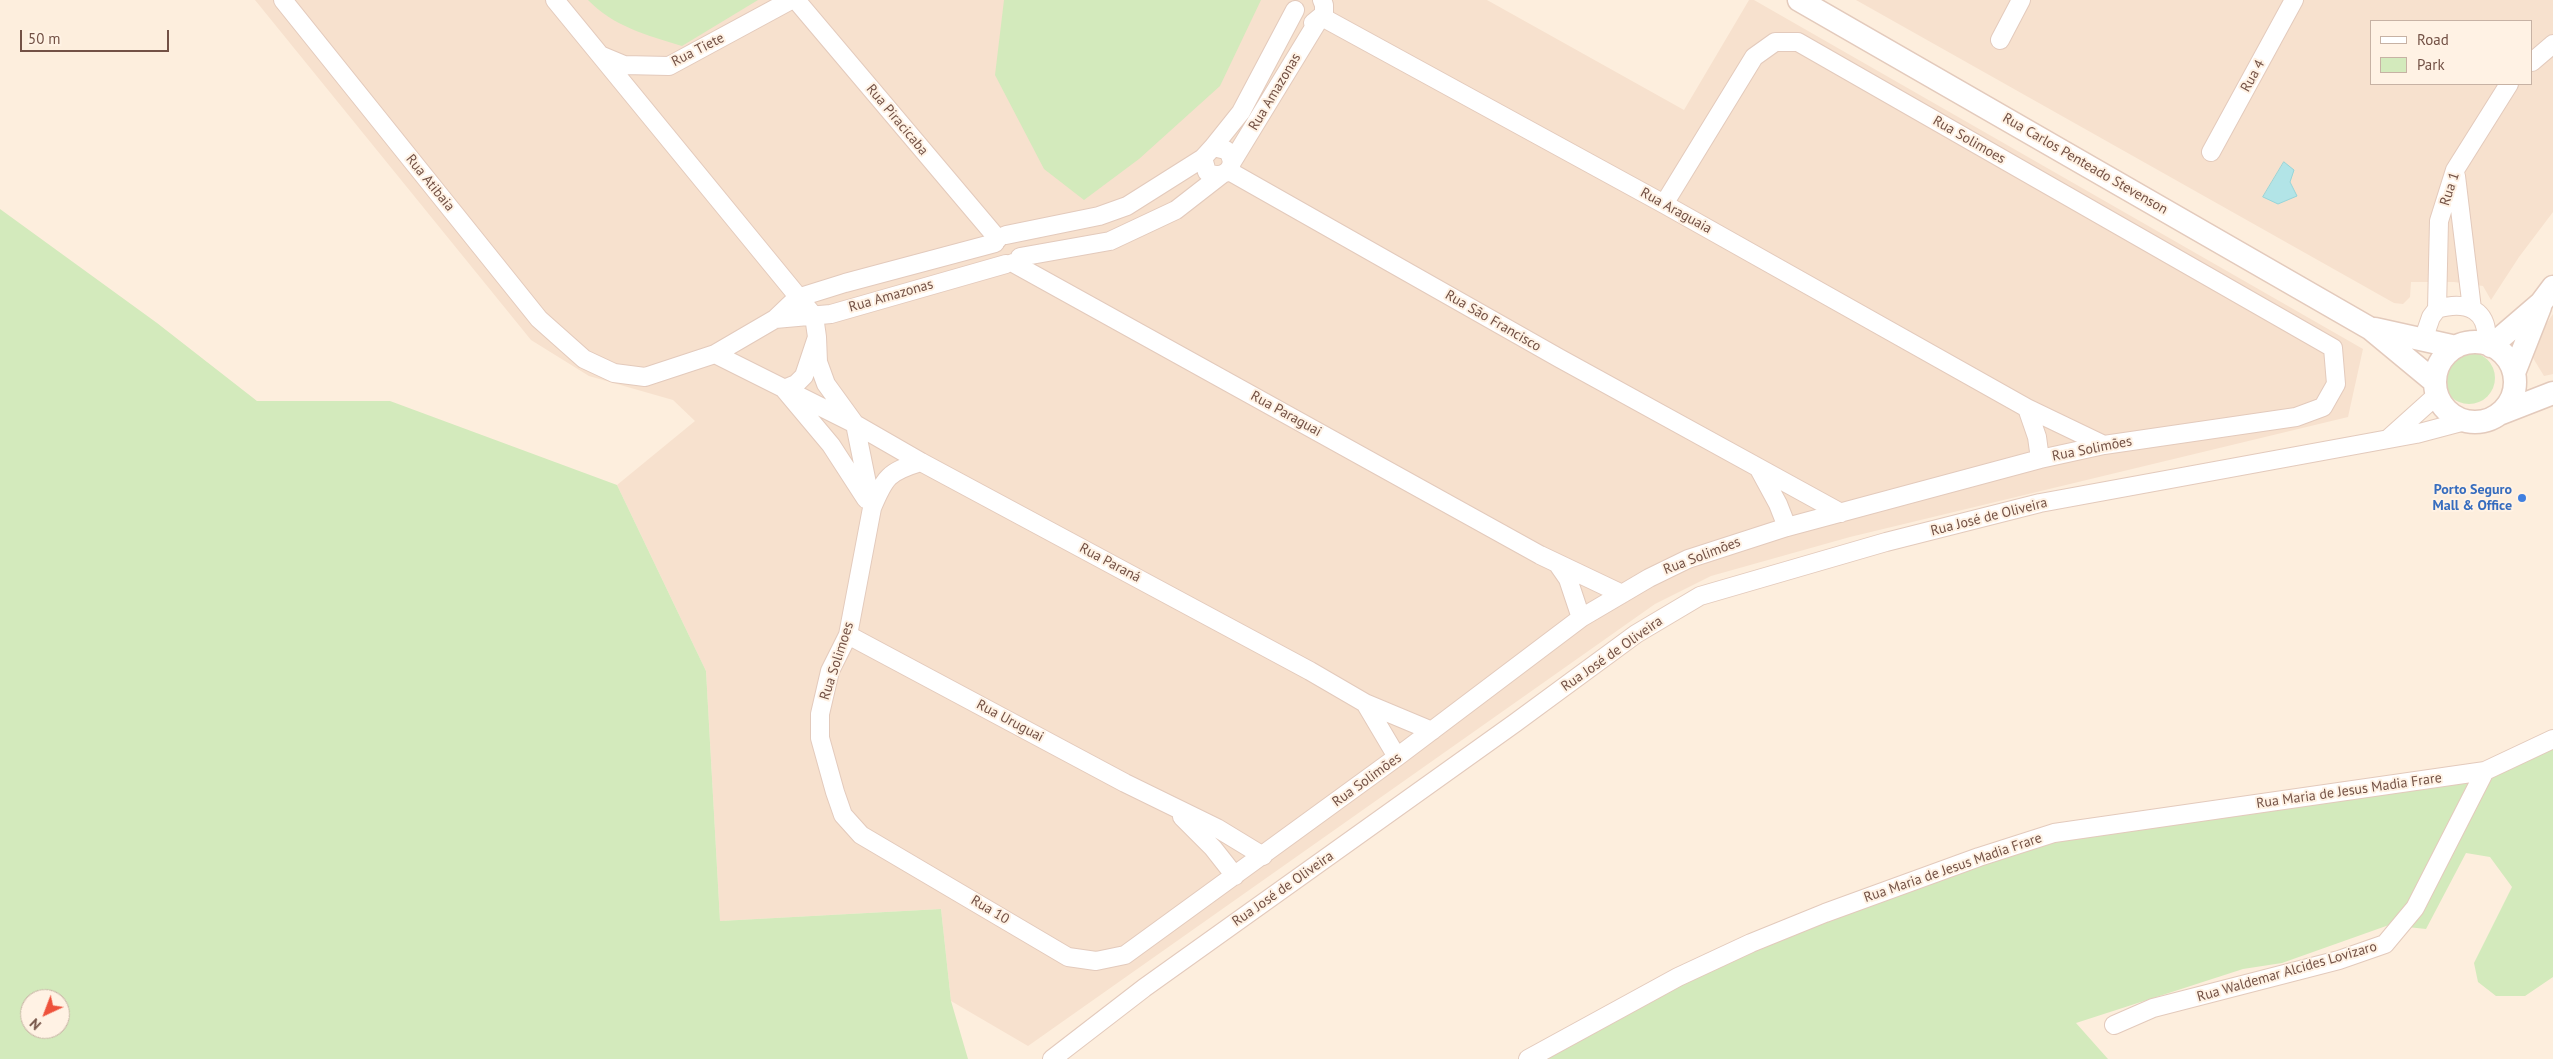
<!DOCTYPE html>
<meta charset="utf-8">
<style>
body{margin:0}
#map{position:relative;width:2553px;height:1059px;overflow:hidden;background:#fdeedd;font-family:"PT Sans",sans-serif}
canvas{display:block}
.legend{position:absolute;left:2370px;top:20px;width:162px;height:65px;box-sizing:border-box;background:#fff2e4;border:1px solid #c7b2a4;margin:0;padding:6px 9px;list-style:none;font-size:15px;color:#735145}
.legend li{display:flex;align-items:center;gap:10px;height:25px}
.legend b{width:25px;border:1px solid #c7b2a4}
.north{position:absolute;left:20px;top:989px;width:50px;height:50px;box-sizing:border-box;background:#fff2e4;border:1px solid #c7b2a4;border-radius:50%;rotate:223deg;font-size:14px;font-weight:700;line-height:20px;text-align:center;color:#735145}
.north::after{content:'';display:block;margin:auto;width:18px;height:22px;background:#ee523b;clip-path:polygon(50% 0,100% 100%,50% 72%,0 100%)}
.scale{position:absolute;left:20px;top:30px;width:149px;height:22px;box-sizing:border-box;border:2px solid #735145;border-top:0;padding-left:6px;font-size:15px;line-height:18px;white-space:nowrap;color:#735145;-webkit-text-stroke:4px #fff2e4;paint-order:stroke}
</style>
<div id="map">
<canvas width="2553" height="1059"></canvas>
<ul class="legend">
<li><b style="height:6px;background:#fff"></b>Road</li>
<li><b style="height:14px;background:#d3eabc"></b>Park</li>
</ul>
<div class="north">N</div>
<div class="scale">50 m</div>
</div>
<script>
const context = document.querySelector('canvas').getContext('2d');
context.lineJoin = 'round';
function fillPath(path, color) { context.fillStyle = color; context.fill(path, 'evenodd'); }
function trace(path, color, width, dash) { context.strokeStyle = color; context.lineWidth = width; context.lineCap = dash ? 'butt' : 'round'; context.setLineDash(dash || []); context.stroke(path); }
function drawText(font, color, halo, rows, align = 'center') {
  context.font = font + ' "PT Sans",sans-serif'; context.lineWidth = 4; context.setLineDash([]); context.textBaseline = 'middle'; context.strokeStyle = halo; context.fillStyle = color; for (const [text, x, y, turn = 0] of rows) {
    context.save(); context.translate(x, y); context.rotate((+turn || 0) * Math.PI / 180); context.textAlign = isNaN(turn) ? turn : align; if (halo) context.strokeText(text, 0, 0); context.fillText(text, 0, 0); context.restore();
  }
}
fillPath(new Path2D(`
 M255 0H1487L1684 110 1749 0H1754L2363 349 2348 417 1850 537 1711 576 1655 604 1028 1046 951 1001 941 909 720 921 706 671 617 485 695 421 673 400 589 376 531 340Z
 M1856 0H2553V212L2519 257 2491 300 2483 286 2454 282H2411L2410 297 2403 304 2394 303ZM2372 21H2532V84H2372Z
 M2553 314V374L2544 376 2533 358 2534 342Z`), '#f7e1ce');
fillPath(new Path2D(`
 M588 0H758L682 46C647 35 614 27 588 0Z
 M1004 0H1261L1220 86 1139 159 1084 200 1044 169 995 75Z
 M0 209 157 323 257 401H390L617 485 706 671 720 921 941 909 951 1001 968 1059H0ZM30 999H60V1029H30Z
 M2443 378a26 26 0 1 1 52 0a26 26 0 1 1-52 0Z
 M2553 739V977L2525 996H2496L2478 982 2474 963 2512 887 2490 857 2466 853 2426 929 2389 925 2282 963 2243 969 2076 1023 2108 1059H1528L1678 977 2054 833 2485 771Z`), '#d3eabc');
const water = new Path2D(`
 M2284 162 2294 170 2290 182 2297 196 2278 204 2263 197Z`);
fillPath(water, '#b2e4e7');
trace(water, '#97d5d9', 1);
const minor = new Path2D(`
 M283 0 539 319 584 359 614 373 645 377 715 354 775 319 797 298 845 283 995 243
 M555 0 814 316 817 337 804 376 796 384 784 389 831 445 866 499
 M796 0 998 239
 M1322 17 1664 204 2027 408 2104 445
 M1313 23 1324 14V5L1322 0
 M2000 40 2021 0
 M600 55 624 65 669 66 791 0
 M2532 62 2553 44
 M1213 147 1241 112 1295 10
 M2211 152 2294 0
 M1232 162 1318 21
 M1229 171 1559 358 1841 513
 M2456 176 2472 309
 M1006 235 1099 216 1127 206 1203 158 1213 147 1226 150C1241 165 1223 182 1207 172L1203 158
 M1020 257 1110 241 1176 210 1221 175
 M1013 263 1540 555 1622 594
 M2437 309 2439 221 2455 170 2509 84
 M775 319 831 314 1006 264
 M817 337 818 362 826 384 855 424 872 508 848 635 830 671 820 714V738L835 792 843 815 861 835 1068 957 1096 961 1125 955 1397 757 1581 618 1649 578 1688 559 1787 527 2040 459 2104 445 2296 417 2323 407 2336 384 2333 348 1798 42H1775L1754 57 1664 204
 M2423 340 2431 317 2437 309C2467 300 2490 310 2486 344
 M715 354 855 424 921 462 1310 671 1365 703 1432 731
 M2027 408 2037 437 2040 459
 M2388 439 2437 395
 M1759 469 1778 504 1787 527
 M872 508C885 477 888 472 921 462
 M1559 566 1568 579 1581 618
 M848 635 1125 783 1217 828 1263 856
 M1365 703 1397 757
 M1182 817 1213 848 1235 876
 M2114 1025 2153 1008 2339 960 2385 944 2415 908 2485 771
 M1052 1059 1144 988 1515 723 1636 634 1700 596 1886 542 2040 503 2416 434 2465 421
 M1528 1059 1678 977 1751 943 1825 913 1979 857 2054 833 2485 771 2553 739`);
const tertiary = new Path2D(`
 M1799 0 2371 329 2435 382
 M2375 329 2456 347
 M2435 382a40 40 0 1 1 80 0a40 40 0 1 1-80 0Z
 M2491 346 2541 303 2553 287
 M2514 373 2540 307
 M2499 414 2553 393`);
trace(minor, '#e3cabc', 20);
trace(tertiary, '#e3cabc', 25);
trace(minor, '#fff', 18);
trace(tertiary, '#fff', 22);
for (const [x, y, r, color] of [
 [2522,498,5,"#3f7fe0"]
]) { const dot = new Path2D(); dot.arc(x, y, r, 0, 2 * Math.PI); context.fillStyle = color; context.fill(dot); trace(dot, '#fff2e4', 2); }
drawText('14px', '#735145', '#fff2e4', [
 ["Rua Tiete",698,50,-27],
 ["Rua 4",2253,76,-61],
 ["Rua Amazonas",1275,92,-59],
 ["Rua Piracicaba",897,120,50],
 ["Rua Solimoes",1969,140,30],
 ["Rua Carlos Penteado Stevenson",2085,164,30],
 ["Rua Atibaia",430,183,51],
 ["Rua 1",2450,189,-72],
 ["Rua Araguaia",1676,211,29],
 ["Rua Amazonas",891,296,-16],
 ["Rua São Francisco",1493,321,30],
 ["Rua Paraguai",1286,414,29],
 ["Rua Solimões",2092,449,-11],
 ["Rua José de Oliveira",1989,517,-14],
 ["Rua Solimões",1702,556,-21],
 ["Rua Paraná",1110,563,28],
 ["Rua José de Oliveira",1612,654,-35],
 ["Rua Solimoes",837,661,-72],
 ["Rua Uruguai",1010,721,28],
 ["Rua Solimões",1367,780,-36],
 ["Rua Maria de Jesus Madia Frare",2349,791,-8],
 ["Rua Maria de Jesus Madia Frare",1953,868,-19],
 ["Rua José de Oliveira",1283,889,-35],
 ["Rua 10",990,910,31],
 ["Rua Waldemar Alcides Lovizaro",2287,972,-16]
]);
drawText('bold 14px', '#366cbe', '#fff2e4', [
 ["Porto Seguro",2512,490],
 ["Mall & Office",2512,506]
], 'right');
</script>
